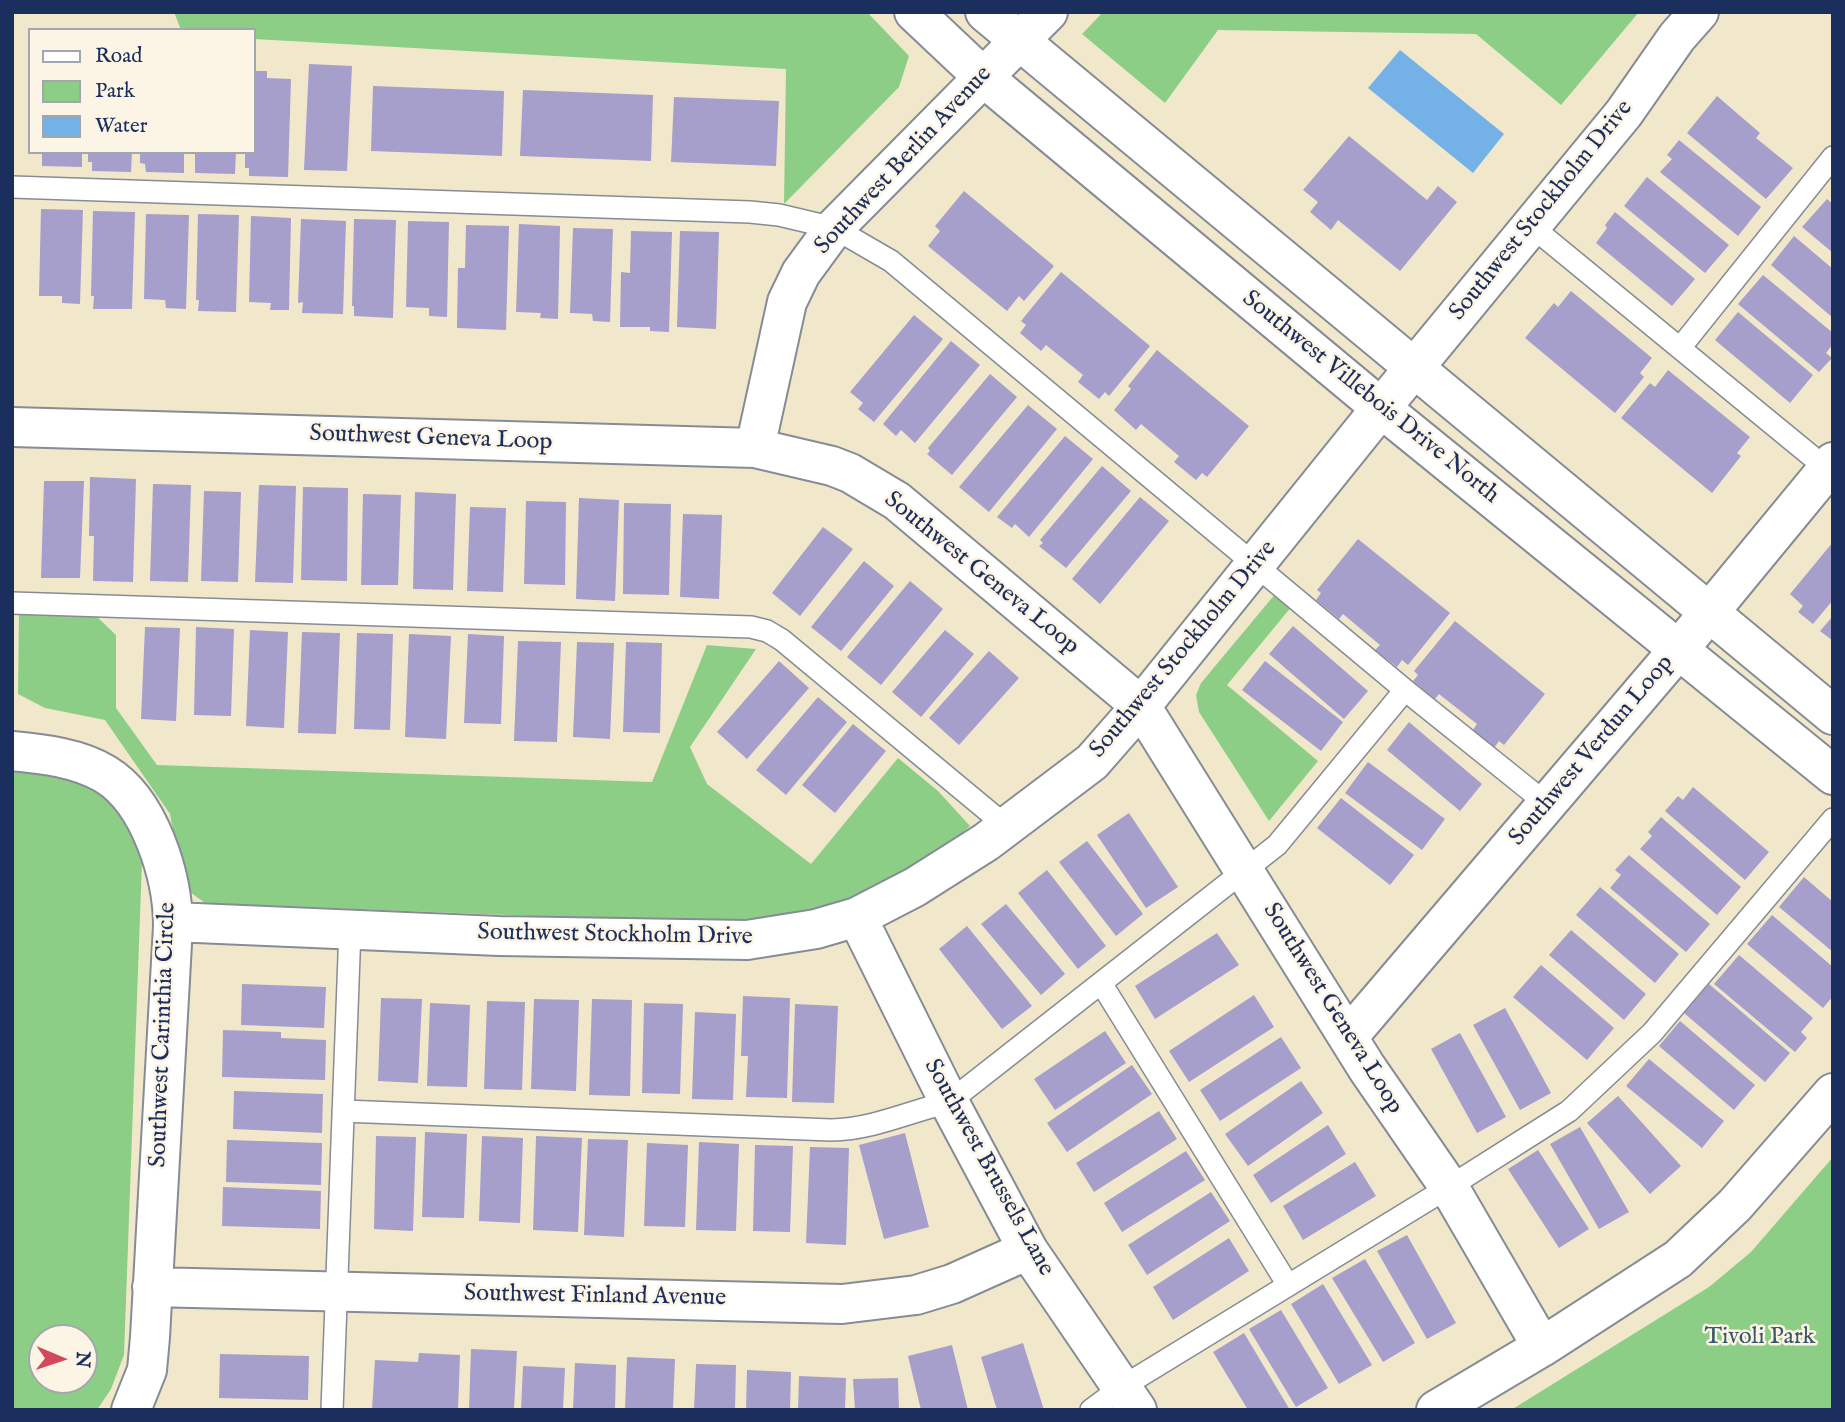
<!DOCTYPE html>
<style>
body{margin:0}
#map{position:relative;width:1845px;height:1422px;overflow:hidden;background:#f1e8cc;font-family:"IM FELL English",serif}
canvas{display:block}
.frame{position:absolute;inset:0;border:14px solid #1b2f5e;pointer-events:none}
.legend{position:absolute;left:28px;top:28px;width:228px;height:126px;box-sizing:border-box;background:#fcf5e5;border:2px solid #a2a6af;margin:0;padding:9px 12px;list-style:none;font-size:21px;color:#1b2f5e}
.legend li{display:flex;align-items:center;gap:14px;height:35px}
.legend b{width:35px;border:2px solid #a2a6af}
.north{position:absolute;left:28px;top:1324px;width:70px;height:70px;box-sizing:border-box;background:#fcf5e5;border:2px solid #a2a6af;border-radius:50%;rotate:92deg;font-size:19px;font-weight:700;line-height:28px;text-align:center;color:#1b2f5e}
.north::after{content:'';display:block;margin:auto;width:24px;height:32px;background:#d1495b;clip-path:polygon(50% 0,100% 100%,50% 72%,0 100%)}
</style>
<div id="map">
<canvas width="1845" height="1422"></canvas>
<div class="frame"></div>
<ul class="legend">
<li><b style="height:9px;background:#fff"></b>Road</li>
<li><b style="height:19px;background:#8dce86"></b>Park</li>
<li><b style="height:19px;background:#74b1e7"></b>Water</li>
</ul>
<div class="north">N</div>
</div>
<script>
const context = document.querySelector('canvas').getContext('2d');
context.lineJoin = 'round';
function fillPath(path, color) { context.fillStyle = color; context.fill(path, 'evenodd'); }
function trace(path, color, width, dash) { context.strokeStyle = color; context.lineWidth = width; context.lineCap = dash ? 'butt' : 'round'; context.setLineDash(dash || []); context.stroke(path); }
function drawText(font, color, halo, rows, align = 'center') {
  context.font = font + ' "IM FELL English",serif'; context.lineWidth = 5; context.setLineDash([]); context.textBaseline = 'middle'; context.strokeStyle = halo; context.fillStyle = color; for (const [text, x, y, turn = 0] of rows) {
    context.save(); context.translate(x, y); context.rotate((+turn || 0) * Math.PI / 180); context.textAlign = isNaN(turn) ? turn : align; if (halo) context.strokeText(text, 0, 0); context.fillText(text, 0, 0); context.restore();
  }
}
fillPath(new Path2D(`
 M174 12H867L909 56 899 87 784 204 786 69 254 39V30H181Z
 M1103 12H1639L1561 105 1476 34 1218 30 1165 103 1082 34Z
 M1276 593 1292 606 1227 685 1318 761 1269 821 1199 712 1196 695 1201 683Z
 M19 610 92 612 116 635V708L157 765 652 782 707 645 756 649 690 747 707 784 811 864 898 758 938 791 970 826C916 875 847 911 774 921 753 924 731 923 709 923L205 903 183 887 170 814 105 720 45 708 18 694Z
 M12 763C83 783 115 785 142 861L124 1355 111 1389 97 1410H12ZM42 1338H84V1380H42Z
 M1833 1157V1410H1511L1709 1287 1751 1252Z`), '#8dce86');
fillPath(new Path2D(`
 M1400 50 1504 134 1473 173 1368 88Z`), '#74b1e7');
fillPath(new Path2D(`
 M309 64 352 66 347 171 304 170Z
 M254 71H267V78L291 79 288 177 249 176V168H245V152H254Z
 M373 86 504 91 502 156 371 151Z
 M523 90 653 95 651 161 520 156Z
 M1717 96 1760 133 1756 138 1793 168 1766 199 1687 133Z
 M674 97 779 101 776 166 671 162Z
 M1349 136 1427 200 1438 186 1457 202 1400 271 1338 220 1331 230 1310 212 1318 202 1303 190Z
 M1679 140 1761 207 1738 236 1660 172 1672 159 1667 155Z
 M42 152H82V167L42 166Z
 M88 152H132L131 172 92 171V162H88Z
 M140 152H184V173L146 172 145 164 140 163Z
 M195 152H236L235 174 195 173Z
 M1647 177 1729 245 1705 273 1624 206Z
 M964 191 1054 266 1024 301 1019 296 1007 311 928 246 940 231 935 226Z
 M1827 199 1833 204V253L1802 227Z
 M41 209 83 210 80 304 62 303V296H39Z
 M93 211 135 212 132 309H93L94 296H91Z
 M1615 212 1695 279 1672 306 1596 243 1607 228 1605 225Z
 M146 214 189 215 186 309 166 308 165 300 144 299Z
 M198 214 239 215 236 312 198 311 199 300H196Z
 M251 216 291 218 289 310H270L271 303 249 302Z
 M301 219 346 221 343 314 302 313 303 302 298 303Z
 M354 219 396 220 393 318 354 316V306H352Z
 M408 221 449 222 447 317 429 316V308L406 307Z
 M519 224 560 226 558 319 540 318 541 313 516 312Z
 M466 225 509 226 506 330 457 328 458 268H465Z
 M573 228 613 229 610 322 593 321 592 314 570 313Z
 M631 231 672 232 669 332 650 331V327H620L621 272 630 273Z
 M680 231 719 232 716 329 677 327Z
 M1794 236 1833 269V318L1771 265Z
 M1061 272 1150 346 1109 396 1105 392 1099 399 1078 382 1083 375 1046 345 1041 351 1020 333 1026 325 1021 321Z
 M1763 275 1833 333V344L1826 353 1832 358 1819 372 1738 304Z
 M1571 291 1652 358 1640 373 1644 377 1615 413 1525 338 1554 303 1558 307Z
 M1738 312 1813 375 1790 403 1715 340Z
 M914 315 943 339 874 422 858 409 863 403 850 392Z
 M951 341 980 365 915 443 901 430 896 436 883 424Z
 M1157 350 1249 426 1207 477 1202 473 1196 480 1174 462 1179 456 1141 424 1136 430 1114 410 1131 389 1128 386Z
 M1668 370 1750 437 1737 453 1741 456 1712 493 1621 418 1650 383 1655 387Z
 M990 374 1017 397 952 475 927 454 930 451 928 448Z
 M1028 405 1057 429 989 512 959 487Z
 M1065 436 1093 459 1029 537 1015 524 1012 528 997 517Z
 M1102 466 1131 491 1066 568 1039 546 1043 543 1040 540Z
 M90 477 136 479 133 582 93 581 94 536H89Z
 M44 481H84L80 578H41Z
 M153 484 191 485 188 582 150 581Z
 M259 485 296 486 293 583 255 582Z
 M303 487 348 488 347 581 301 580Z
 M204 491 241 492 238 582 201 581Z
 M415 492 456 494 453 590 413 589Z
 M363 494 401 495 398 585H361Z
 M1140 497 1169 521 1100 604 1072 579Z
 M579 498 619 500 615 601 576 599Z
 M526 501 566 502 565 585 524 584Z
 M624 503 671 504 669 595 623 594Z
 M470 507 506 508 503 592 467 591Z
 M683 514 722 515 719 599 680 597Z
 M823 527 853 549 800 616 772 593Z
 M1358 539 1450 613 1408 665 1402 660 1397 667 1375 650 1380 645 1343 614 1339 619 1316 600 1321 593 1317 590Z
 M1833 542V600L1813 624 1798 612 1803 606 1790 594Z
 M864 561 894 586 841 651 811 627Z
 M910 581 943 609 881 685 847 657Z
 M1833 616V641L1820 631Z
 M1455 621 1545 694 1504 745 1499 741 1494 748 1472 731 1477 724 1439 694 1435 699 1413 681 1418 675 1414 671Z
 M1293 626 1368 691 1344 719 1269 654Z
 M145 627 180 628 176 721 141 719Z
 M196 627 234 629 231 716 194 715Z
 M250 630 288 632 284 728 246 726Z
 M945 630 974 654 921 717 892 692Z
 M302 632 340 633 336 734 298 733Z
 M357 633 393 634 390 730 354 729Z
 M409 634 451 636 446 739 405 737Z
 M468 634 504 636 501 724 464 723Z
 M518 641 561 642 557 742 514 741Z
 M577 642 614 643 610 739 573 737Z
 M626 642 662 643 660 733 623 732Z
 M989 651 1019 678 959 745 929 718Z
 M779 661 809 688 747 759 717 732Z
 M1265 661 1343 722 1321 751 1242 690Z
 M818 697 847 722 786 795 756 770Z
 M1409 722 1482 784 1460 811 1387 750Z
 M853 724 886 751 835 813 802 785Z
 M1368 762 1445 819 1422 850 1345 793Z
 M1693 787 1769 852 1745 880 1665 811 1678 796 1683 800Z
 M1341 798 1414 855 1390 885 1317 828Z
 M1129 813 1178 887 1146 908 1097 835Z
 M1661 817 1741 887 1717 915 1640 849 1652 836 1648 832Z
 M1087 841 1143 914 1116 936 1059 862Z
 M1629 855 1710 924 1686 952 1610 888 1621 875 1615 870Z
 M1047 870 1106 946 1078 969 1018 893Z
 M1804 877 1833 902V952L1779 907Z
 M1600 887 1679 954 1655 983 1576 915Z
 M1006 904 1065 974 1041 995 981 924Z
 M1772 915 1833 967V996L1823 1008 1747 944Z
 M967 926 1032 1006 1002 1029 939 949Z
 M1571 930 1646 994 1624 1020 1549 955Z
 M1217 933 1239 965 1155 1019 1135 986Z
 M1739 955 1813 1018 1801 1032 1807 1038 1795 1052 1714 984Z
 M1541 965 1614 1028 1587 1060 1513 997Z
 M242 984 326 987 324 1028 241 1025Z
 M1709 984 1790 1053 1765 1082 1684 1013Z
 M1254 995 1274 1027 1189 1082 1169 1051Z
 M743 996 790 998 787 1098 746 1097 748 1056H741Z
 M381 998 422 999 418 1083 378 1081Z
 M534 999 579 1000 576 1091 531 1089Z
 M592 999 632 1000 630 1096 589 1095Z
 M487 1001 525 1002 522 1090 484 1089Z
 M430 1003 470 1005 467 1087 427 1086Z
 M644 1003 683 1004 680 1094 642 1093Z
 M795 1004 838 1006 834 1103 792 1102Z
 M1505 1008 1551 1093 1520 1110 1473 1025Z
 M695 1012 736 1014 733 1100 692 1099Z
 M1680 1021 1755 1085 1734 1110 1659 1046Z
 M223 1030 281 1032V1038L326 1040 325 1080 222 1077Z
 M1105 1031 1126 1063 1055 1110 1034 1079Z
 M1460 1033 1506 1117 1477 1133 1431 1049Z
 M1281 1037 1301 1068 1220 1121 1200 1090Z
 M1649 1059 1724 1121 1702 1148 1626 1086Z
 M1132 1065 1152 1094 1067 1152 1047 1123Z
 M1301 1081 1323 1113 1248 1166 1225 1134Z
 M234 1091 323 1094 322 1133 233 1129Z
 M1618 1096 1681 1166 1650 1194 1587 1123Z
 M1159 1111 1177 1139 1094 1192 1076 1163Z
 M1328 1125 1346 1154 1271 1203 1253 1175Z
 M1580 1127 1629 1212 1599 1229 1550 1144Z
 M425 1132 467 1134 464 1218 422 1217Z
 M905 1133 929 1227 884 1239 859 1145Z
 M376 1136 416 1137 413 1231 374 1229Z
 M482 1136 523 1138 520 1223 479 1221Z
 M536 1136 582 1138 578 1232 533 1230Z
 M588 1139 628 1140 624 1237 584 1235Z
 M227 1140 322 1143 321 1185 226 1182Z
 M699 1142 739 1144 736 1231 696 1230Z
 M647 1143 688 1145 685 1227 644 1226Z
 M755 1145 793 1146 790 1232 753 1231Z
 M810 1147 849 1148 846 1245 806 1243Z
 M1538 1150 1589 1229 1559 1248 1508 1169Z
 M1186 1151 1205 1180 1122 1232 1104 1203Z
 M1355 1162 1376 1196 1303 1240 1283 1206Z
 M223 1187 321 1191 320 1229 222 1226Z
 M1211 1192 1230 1221 1147 1275 1128 1245Z
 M1407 1235 1456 1323 1427 1339 1377 1251Z
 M1229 1238 1249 1271 1173 1320 1153 1287Z
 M1365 1259 1415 1343 1383 1362 1332 1278Z
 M1323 1284 1372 1365 1339 1384 1291 1304Z
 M1281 1310 1328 1388 1296 1407 1249 1329Z
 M1244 1333 1290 1410H1248L1213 1352Z
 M1023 1343 1044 1410H997L981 1357Z
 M952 1345 968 1410H921L908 1356Z
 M471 1349 517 1351 514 1410H469Z
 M419 1353 460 1355 458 1410H372L375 1360 418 1362Z
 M220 1354 309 1356 308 1400 219 1398Z
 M627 1357 675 1359 673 1410H625Z
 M575 1363 616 1365 615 1410H573Z
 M696 1364 736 1365 735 1410H694Z
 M523 1366 565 1368 563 1410H521Z
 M747 1370 791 1372 790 1410H746Z
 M799 1376 846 1378 845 1410H798Z
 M898 1378 899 1410H855L853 1379Z`), '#a69ecb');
const service = new Path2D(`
 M12 187 750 212 779 215 834 228 891 261 1405 690 1547 804
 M1531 226 1832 473
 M1680 348 1833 157
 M12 603 751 627 767 631 782 640 1006 826
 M1101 983 1288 1285
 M343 1111 831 1130C874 1129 908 1112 949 1102L1277 845 1405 690
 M332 1410 350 929
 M1091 1410 1122 1387 1449 1187 1569 1111 1652 1033 1833 819`);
const minor = new Path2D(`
 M12 427 755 448 832 466 850 473 897 501 1141 706 1367 1068 1449 1187 1542 1347
 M755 448 787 302 801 273 834 228 1048 12
 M12 751C44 754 78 758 105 774 150 801 173 877 173 926L150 1337 147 1370 131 1410
 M857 917 949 1102 1028 1250 1137 1410
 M173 922 499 936 747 940 816 929 857 917 915 887 986 842 1092 762 1141 706 1381 408 1624 113 1677 37 1699 12
 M1348 1037 1679 649 1833 462
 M152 1287 842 1304 916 1295 952 1284 1028 1250
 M1436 1410 1542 1347 1678 1259 1735 1205 1833 1093`);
const tertiary = new Path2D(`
 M914 12 983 77 1381 408 1833 775
 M985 12 1833 715`);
trace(service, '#868c95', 24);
trace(minor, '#868c95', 42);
trace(tertiary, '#868c95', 42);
trace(service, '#fff', 21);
trace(minor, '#fff', 38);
trace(tertiary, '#fff', 38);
drawText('24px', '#1b2f5e', '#fcf5e5', [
 ["Southwest Berlin Avenue",904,161,-47],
 ["Southwest Stockholm Drive",1542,211,-51],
 ["Southwest Villebois Drive North",1370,398,39],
 ["Southwest Geneva Loop",431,439,2],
 ["Southwest Geneva Loop",981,574,39],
 ["Southwest Stockholm Drive",1184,650,-50],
 ["Southwest Verdun Loop",1592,751,-50],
 ["Southwest Stockholm Drive",615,936,1],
 ["Southwest Geneva Loop",1332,1009,58],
 ["Southwest Carinthia Circle",164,1035,-88],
 ["Southwest Brussels Lane",988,1168,61],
 ["Southwest Finland Avenue",595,1297,1]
]);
drawText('24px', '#385768', '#fcf5e5', [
 ["Tivoli Park",1760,1338]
]);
</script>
